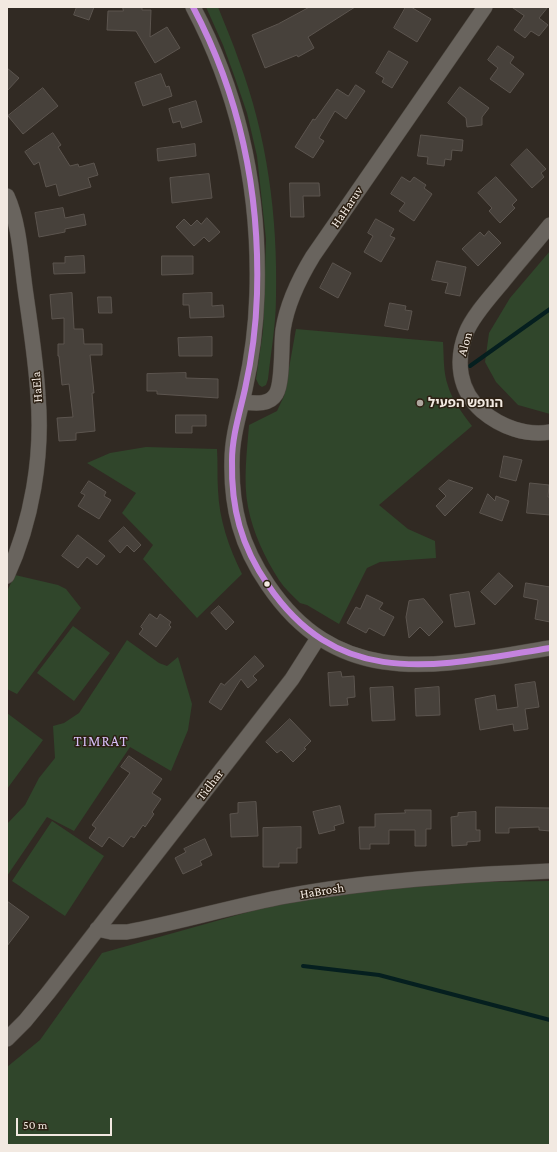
<!DOCTYPE html>
<meta charset="utf-8">
<style>
body{margin:0}
#map{position:relative;width:557px;height:1152px;overflow:hidden;background:#312a23;font-family:"Crimson Pro",serif}
canvas{display:block}
.frame{position:absolute;inset:0;border:8px solid #f2e9e1;pointer-events:none}
.scale{position:absolute;left:16px;top:1118px;width:96px;height:18px;box-sizing:border-box;border:2px solid #f2e9e1;border-top:0;padding-left:5px;font-size:12px;line-height:14px;white-space:nowrap;color:#f2e9e1;-webkit-text-stroke:3px #2c2013;paint-order:stroke}
</style>
<div id="map">
<canvas width="557" height="1152"></canvas>
<div class="frame"></div>
<div class="scale">50 m</div>
</div>
<script>
const context = document.querySelector('canvas').getContext('2d');
context.lineJoin = 'round';
function fillPath(path, color) { context.fillStyle = color; context.fill(path, 'evenodd'); }
function trace(path, color, width, dash) { context.strokeStyle = color; context.lineWidth = width; context.lineCap = dash ? 'butt' : 'round'; context.setLineDash(dash || []); context.stroke(path); }
function drawText(font, color, halo, rows, align = 'center') {
  context.font = font + ' "Crimson Pro","Noto Sans Hebrew",serif'; context.lineWidth = 3; context.setLineDash([]); context.textBaseline = 'middle'; context.strokeStyle = halo; context.fillStyle = color; for (const [text, x, y, turn = 0] of rows) {
    context.save(); context.translate(x, y); context.rotate((+turn || 0) * Math.PI / 180); context.textAlign = isNaN(turn) ? turn : align; if (halo) context.strokeText(text, 0, 0); context.fillText(text, 0, 0); context.restore();
  }
}
fillPath(new Path2D(`
 M206 7H218C225 25 233 43 239 61 267 135 278 218 276 297 276 324 271 352 268 379L266 385 262 387 259 385 256 379 263 331 266 239 257 156 247 113 235 78 223 45Z
 M550 251V414L518 405 496 382 485 362 489 333 510 298Z
 M296 329 443 342C444 357 443 372 448 386 452 400 463 414 472 426L379 505 408 529 435 541 436 558 380 562 367 568 339 624 307 605 300 603C293 596 285 589 279 580 265 558 253 533 248 507 243 481 247 451 249 425L277 411 284 396Z
 M146 447 217 449C218 463 217 477 218 490 219 519 229 548 242 574L197 618 143 559 153 545 122 513 136 493 87 463 110 453Z
 M15 575 58 585 66 589 81 608 17 694 7 689V591Z
 M73 626 110 653 74 701 37 673Z
 M127 640 159 663 167 666 178 657 192 704 188 730 171 771 130 747 74 831 47 817 7 876V824L25 805 39 778 55 758 53 726 64 723 79 713Z
 M7 713 43 740 7 789Z
 M52 821 104 856 65 916 12 881Z
 M550 881V1145H7V1067L40 1040 102 953 323 891 412 883Z`), '#30462b');
trace(new Path2D(`
 M470 366 550 309
 M303 966 379 975 550 1020`), '#051f1f', 4);
const building = new Path2D(`
 M77 7H94L89 20 74 15Z
 M123 7H142V10H151L150 37 167 27 180 48 155 63 136 31 107 30 108 11H123Z
 M310 7H355L308 37 314 48 298 57 297 55 265 68 252 35 278 24Z
 M406 7H411L431 19 417 42 394 28Z
 M512 7H548L539 18 548 25 539 36 531 31 525 38 514 30 524 16Z
 M498 46 514 57 510 63 524 74 510 93 490 79 498 68 488 60Z
 M389 51 408 62 392 88 382 82 384 78 376 73Z
 M7 68 19 78 7 91Z
 M161 74 166 87 169 86 172 96 143 106 135 83Z
 M356 85 365 91 346 119 335 111 319 138 324 141 313 158 295 147 313 119 315 120 337 89 348 96Z
 M460 87 489 108 482 117V125L467 127 466 118 448 103Z
 M43 88 58 106 23 134 8 116Z
 M196 101 202 122 182 128 180 121 173 123 169 109Z
 M53 133 61 145 58 147 70 166 78 164 79 167 94 163 98 175 88 178 91 187 59 196 56 184 46 187 39 162 34 165 25 152Z
 M421 135 463 140 462 151 452 150 451 160 445 159 444 166 427 164 428 157 418 156Z
 M195 144 196 156 158 161 157 149Z
 M527 149 546 169 541 173 544 177 532 188 511 165Z
 M209 174 212 198 172 203 170 178Z
 M402 177 410 182 414 177 426 185 424 188 432 194 414 221 399 211 405 203 391 194Z
 M496 177 517 200 512 205 515 208 500 223 489 211 492 208 478 193Z
 M290 183H319L320 196H303L304 217H291Z
 M63 208 65 218 84 214 86 225 65 229V232L39 237 35 213Z
 M207 218 220 232 209 242 204 237 194 246 176 227 184 219 191 226 197 220 201 224Z
 M376 219 394 229 390 236 395 238 381 262 364 252 373 236 368 233Z
 M489 231 501 243 478 266 462 249 480 232 484 236Z
 M84 256 85 273 54 274 53 263H65V257Z
 M162 256H193V274L162 275Z
 M437 261 466 267 460 296 445 293 448 283 432 280Z
 M333 263 351 273 338 298 320 288Z
 M72 293 74 329H83L84 344H102V355H90L94 393H92L95 431 76 433V440L59 441 57 418 73 417 69 384 62 385 59 356H58V344H64V318L52 319 50 295Z
 M212 293V306L223 305 224 317 190 318 189 305H183V294Z
 M98 297H111L112 313H99Z
 M390 303 406 306 405 310 412 311 408 330 385 326Z
 M212 337V356H179L178 338Z
 M186 373V378L218 379V398L157 394V391H147V374Z
 M176 415H206V426H192V433H176Z
 M504 456 522 460 516 481 500 477Z
 M449 480 473 488 445 516 436 506 446 496 439 489Z
 M89 481 106 492 104 496 111 500 99 519 78 506 85 495 81 493Z
 M530 483 549 485 548 497H550V515L527 513Z
 M488 494 495 501 496 496 509 501 502 521 480 513Z
 M124 527 141 545 134 552 127 545 120 553 109 541Z
 M78 535 105 556 97 565 87 557 78 568 62 556Z
 M499 573 513 586 495 605 481 592Z
 M526 583 550 587V622L535 619 538 600 524 597Z
 M469 592 475 624 455 627 450 595Z
 M367 595 383 603 379 609 394 617 384 636 369 628 366 633 347 623 356 607 360 609Z
 M424 599 443 622 429 636 420 627 409 638 406 617 409 601Z
 M219 606 234 622 226 630 211 613Z
 M150 614 157 619 160 614 171 622 169 625 171 627 156 647 139 634 143 629 141 627Z
 M255 656 264 666 253 676 257 680 248 688 241 679 221 710 209 702 221 683 224 685Z
 M341 672 342 677 354 676 355 697 347 698 348 705 330 706 328 673Z
 M535 682 539 707 525 709 528 729 514 731 513 724 480 730 475 699 495 695 497 710 518 707 515 685Z
 M393 687 395 720 372 721 370 688Z
 M439 687 440 715 416 716 415 689Z
 M290 719 311 741 304 748 306 749 293 762 281 750 277 753 266 742Z
 M129 756 162 779 152 793 161 799 152 812 154 814 145 827 143 825 134 838 131 836 123 847 109 837 102 847 89 838 96 828 92 825 130 773 121 767Z
 M256 802 258 836 231 837 230 814 238 813V803Z
 M340 806 344 823 334 826 335 830 319 834 313 812Z
 M496 807 550 808V831L539 830V827L509 828V833H496Z
 M405 810H431V829H426V846H415V830H389V844H370V849H360L359 827H375V814L405 813Z
 M476 812V830H480V841L467 842V845L452 846 451 817 458 816V813Z
 M301 827V848H297V863H279V867H263V828Z
 M205 839 212 855 200 861 202 865 183 874 175 858 186 852 184 849Z
 M7 901 29 917 7 946Z`);
fillPath(building, '#47413b');
trace(building, '#5c554f', 1);
const minor = new Path2D(`
 M193 7C240 96 260 194 257 294 256 326 252 358 245 389 240 412 232 436 232 461 231 508 241 546 268 585 341 693 441 665 550 648
 M7 196C19 222 21 259 25 288 30 324 36 360 38 396 43 456 32 521 7 576
 M550 225C534 245 517 264 501 284 490 297 472 317 466 333 455 361 459 391 482 411 501 427 526 436 550 432
 M242 402C253 403 269 406 276 394 283 383 281 345 283 330 287 303 299 279 313 256L485 7
 M97 929 111 932H127C181 922 233 906 287 896 374 880 462 875 550 871
 M7 1039 25 1021 48 993 292 679 318 638`);
trace(minor, '#4c463f', 16);
trace(minor, '#69645e', 15);
trace(new Path2D(`
 M193 7C240 96 260 194 257 294 256 326 252 358 245 389 240 412 232 436 232 461 231 508 241 546 268 585 341 693 441 665 550 648`), '#c483df', 6);
for (const [x, y, r, color] of [
 [420,403,4,"#aea69e"],
 [267,584,3.5,"#f2e9e1"]
]) { const dot = new Path2D(); dot.arc(x, y, r, 0, 2 * Math.PI); context.fillStyle = color; context.fill(dot); trace(dot, '#2c2013', 1.5); }
drawText('13px', '#f2e9e1', '#2c2013', [
 ["HaHaruv",347,207,-56],
 ["Alon",465,344,-74],
 ["HaEla",37,387,-94],
 ["Tidhar",210,785,-52],
 ["HaBrosh",322,891,-9]
]);
drawText('bold 13px', '#f2e9e1', '#2c2013', [
 ["הנופש הפעיל",428,403]
], 'left');
context.letterSpacing = '1px';
drawText('15px', '#d5bef6', '#2c2013', [
 ["TIMRAT",101,741]
]);
context.letterSpacing = '0px';
</script>
